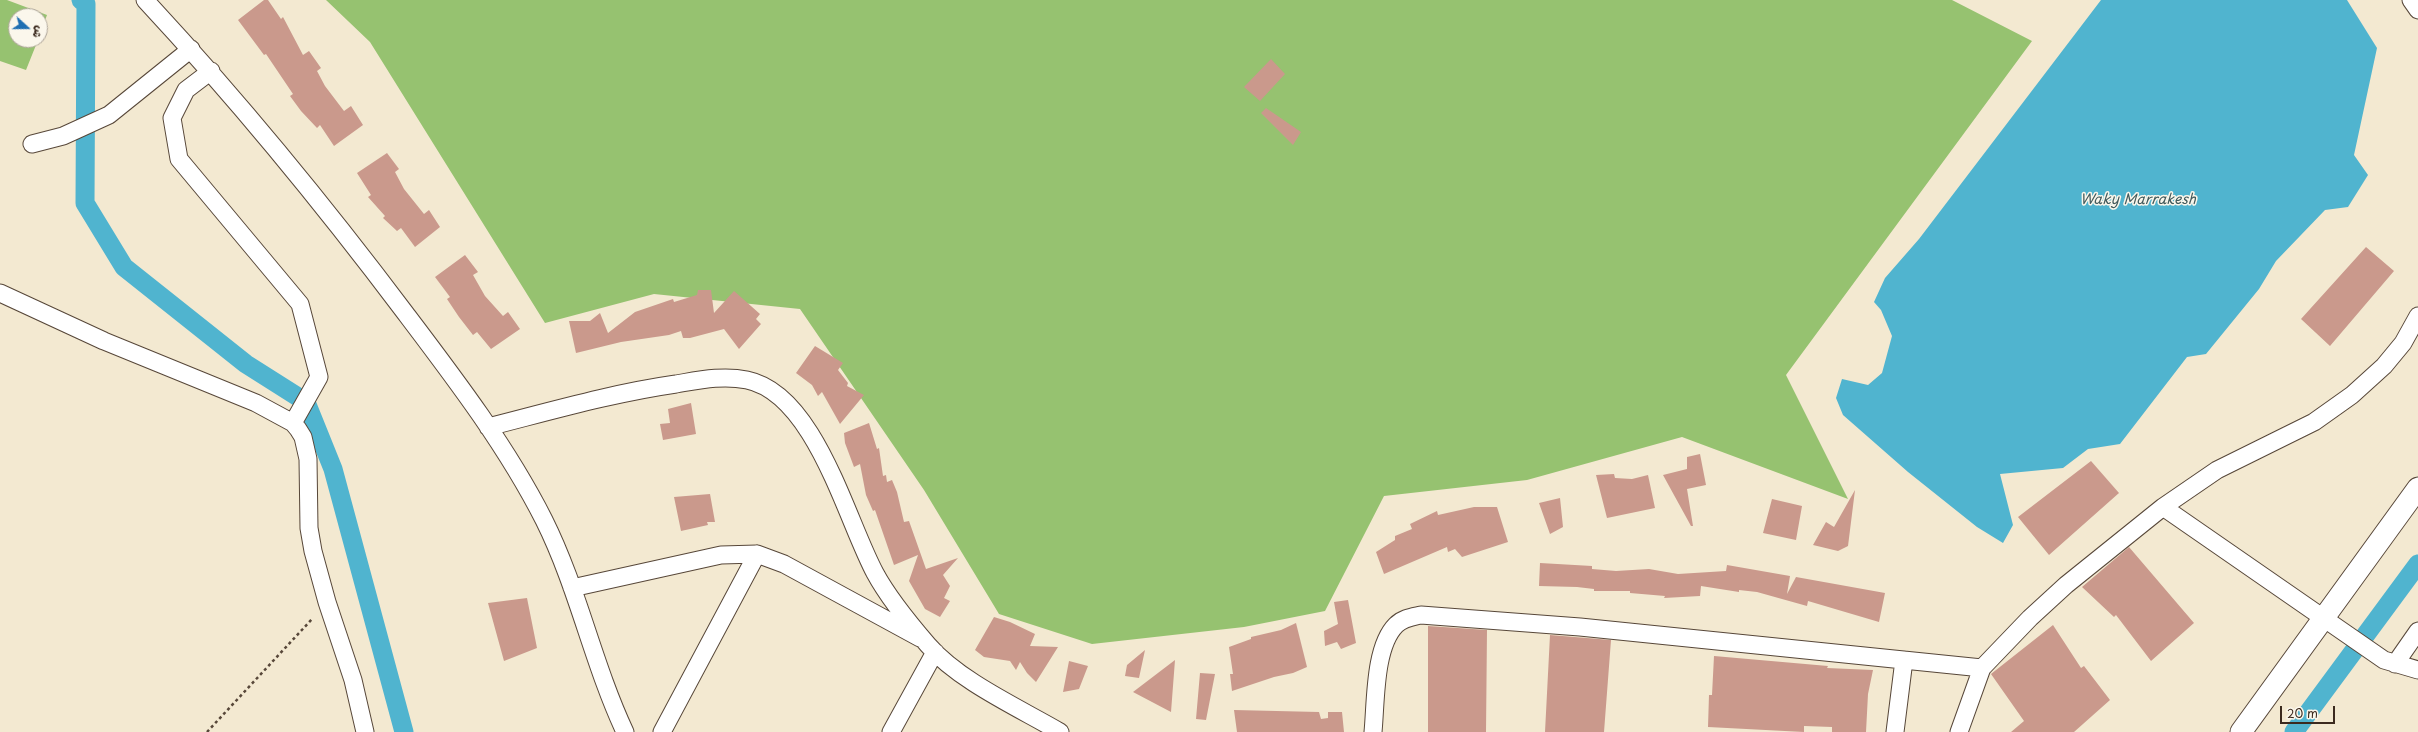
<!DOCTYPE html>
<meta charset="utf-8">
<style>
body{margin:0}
#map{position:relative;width:2418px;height:732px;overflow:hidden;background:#f3e9d1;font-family:"Playpen Sans","Playpen Sans Arabic",sans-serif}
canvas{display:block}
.north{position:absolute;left:8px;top:8px;width:40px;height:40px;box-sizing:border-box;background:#fbf7ec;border:1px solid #aea59a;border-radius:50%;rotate:111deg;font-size:11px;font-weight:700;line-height:16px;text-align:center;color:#3b2a1e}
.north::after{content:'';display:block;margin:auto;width:14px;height:18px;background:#1f6fb2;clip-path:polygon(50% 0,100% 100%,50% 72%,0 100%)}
.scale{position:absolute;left:2280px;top:706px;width:55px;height:18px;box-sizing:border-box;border:2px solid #3b2a1e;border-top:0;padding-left:5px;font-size:12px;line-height:14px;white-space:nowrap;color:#3b2a1e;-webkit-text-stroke:3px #fbf7ec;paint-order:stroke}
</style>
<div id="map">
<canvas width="2418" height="732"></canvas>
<div class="north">ش</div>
<div class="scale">20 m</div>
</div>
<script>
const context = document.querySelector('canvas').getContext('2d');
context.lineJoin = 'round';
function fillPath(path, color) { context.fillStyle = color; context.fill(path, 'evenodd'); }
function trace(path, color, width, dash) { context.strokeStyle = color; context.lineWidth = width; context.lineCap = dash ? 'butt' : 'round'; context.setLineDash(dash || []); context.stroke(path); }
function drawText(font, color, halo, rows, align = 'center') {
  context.font = font + ' "Playpen Sans",sans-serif'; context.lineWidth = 3; context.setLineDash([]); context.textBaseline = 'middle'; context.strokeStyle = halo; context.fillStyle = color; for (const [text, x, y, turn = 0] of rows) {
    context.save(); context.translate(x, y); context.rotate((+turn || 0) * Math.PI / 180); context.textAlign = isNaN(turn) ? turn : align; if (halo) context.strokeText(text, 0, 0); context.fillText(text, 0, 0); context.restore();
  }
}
fillPath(new Path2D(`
 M0 0H7L47 15 40 34V16H16V40H38L26 70 0 61Z
 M326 0H1952L2032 41 1786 375 1848 499 1682 437 1527 480 1384 496 1325 611 1244 627 1092 644 999 614 924 490 800 309 654 294 545 323 370 42Z`), '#96c270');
fillPath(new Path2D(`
 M2101 0H2347L2377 48 2354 155 2368 175 2348 207 2325 210 2276 261 2259 289 2206 354 2187 357 2120 444 2088 449 2063 468 2000 474 2013 525 2003 543 1977 527 1908 472 1843 415 1836 398 1842 379 1868 385 1882 373 1892 336 1881 310 1874 302 1885 278 1919 239Z`), '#50b4cf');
trace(new Path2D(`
 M81 0 86 4 85 203 124 267 246 364 306 402 333 469 404 732
 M2294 732 2418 564`), '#50b4cf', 19);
fillPath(new Path2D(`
 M264 0H268L281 19 283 17 303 55 309 51 321 68 317 71 325 86 344 111 351 106 363 125 334 146 320 125 317 128 301 111 290 96 293 94 266 54 264 55 238 20Z
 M1271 59 1285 74 1260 101 1244 87Z
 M1266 108 1301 132 1293 145 1261 113Z
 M387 153 399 169 395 172 404 189 424 214 429 210 440 227 415 247 401 228 397 231 383 218 385 216 368 197 371 195 357 173Z
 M2366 247 2394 271 2330 346 2301 319Z
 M465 255 478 272 473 275 485 296 503 316 508 312 520 329 491 349 477 332 473 335 459 317 447 299 450 297 435 277Z
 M698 290H711L714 313 734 291 760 314 756 319 761 324 739 349 724 329 690 338H683L681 331 669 335 621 342 576 353 569 321H590L600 313 608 333 635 312 673 299 674 302 697 295Z
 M815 346 843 363 838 370 848 383 847 386 864 395 840 424 822 392 818 396 812 385 796 373Z
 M691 403 696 434 663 440 660 424 670 423 668 409Z
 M869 423 877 449 879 448 883 476 886 475 887 482 892 480 897 492 904 522 909 521 926 569 958 558 943 575 950 586 944 598 950 601 940 617 925 609 909 581 918 555 894 565 875 510 873 511 866 495 860 464 854 467 845 443 844 433Z
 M1700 454 1706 485 1687 489 1693 526H1691L1663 475 1687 469V457Z
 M2091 461 2119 493 2049 555 2018 517Z
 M1614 474 1615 478 1632 479 1648 475 1655 508 1607 518 1596 475Z
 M1855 490 1848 546 1838 551 1813 545 1826 522 1834 527Z
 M710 494 715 522H707L708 525 681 531 674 497Z
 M1560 498 1563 527 1550 534 1539 503Z
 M1772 499 1802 506 1796 540 1763 533Z
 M1474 507H1497L1508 542 1462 557 1455 549 1448 552 1447 547 1384 574 1376 552 1395 540V536L1412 529 1410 524 1437 511 1438 515Z
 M2129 547 2194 623 2151 661 2116 615 2114 617 2082 587Z
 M1540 563 1592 566V569L1616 571 1649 569 1678 574 1726 571 1727 565 1790 576 1787 594 1796 577 1885 593 1879 622 1808 601 1807 606 1757 592 1739 590V592L1701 586 1700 596 1664 598 1665 596 1630 593V591H1594V589L1577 587 1539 586Z
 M527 598 537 648 504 661 488 603Z
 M1348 600 1356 643 1341 649 1337 642 1325 646 1324 631 1338 624 1334 602Z
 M994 617 1010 622 1035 634 1030 646 1058 647 1036 682 1027 673 1020 662 1016 670 1010 661 984 657 975 650Z
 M1296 623 1307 667 1293 673 1274 677 1232 691 1230 674H1233L1229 647 1251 639V637L1281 630Z
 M2053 625 2081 668 2084 666 2110 700 2074 732H2011L2024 721 1991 674Z
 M1428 626 1487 630 1486 732H1428Z
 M1550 635 1611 640 1604 732H1545Z
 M1145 650 1139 678 1125 676 1127 665Z
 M1714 656 1828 666 1827 668 1873 670 1868 694 1866 732H1832V727L1804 726V732L1708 727 1709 695H1712Z
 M1175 660 1171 712 1133 692Z
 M1069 661 1088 666 1079 689 1063 692Z
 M1200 673 1215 674 1206 720 1196 719Z
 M1234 710 1319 712 1321 719 1328 718V712H1342L1344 732H1237Z`), '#ca998c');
const minor = new Path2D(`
 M145 0C238 100 324 205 406 314 456 380 507 447 544 520 578 588 593 664 625 732
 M2411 0 2418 10
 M211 71 186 90 172 118 179 159 300 304 319 377 293 423
 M32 144 63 136 109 115 191 49
 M0 293 104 341 256 403 293 423 298 429 303 437 308 459 309 528 313 551 327 602 353 680 365 732
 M488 427C551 411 613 393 676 384 700 380 723 375 747 380 815 394 846 519 875 573 889 599 909 623 928 645 959 681 1019 708 1060 732
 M2163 507 2384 660 2418 670
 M572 588 721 555 757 554 784 564 920 638
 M2395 664 2418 631
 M662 732 757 554
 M891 732 935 652
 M1373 732C1376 702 1374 647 1396 625 1403 618 1412 617 1421 615L1580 627 1982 668
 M1895 732 1904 660
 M1959 732 1982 668 2030 618 2066 585 2163 507 2217 470 2314 422 2352 395 2384 366 2403 343 2418 316`);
const tertiary = new Path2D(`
 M2241 732 2418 488`);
trace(minor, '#574739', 19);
trace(tertiary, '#574739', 23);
trace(new Path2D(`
 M207 732 313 618`), '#574739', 2.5, [3, 3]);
trace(minor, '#fff', 17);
trace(tertiary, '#fff', 21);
drawText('italic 14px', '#425a5c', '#fbf7ec', [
 ["Waky Marrakesh",2138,200]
]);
</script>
